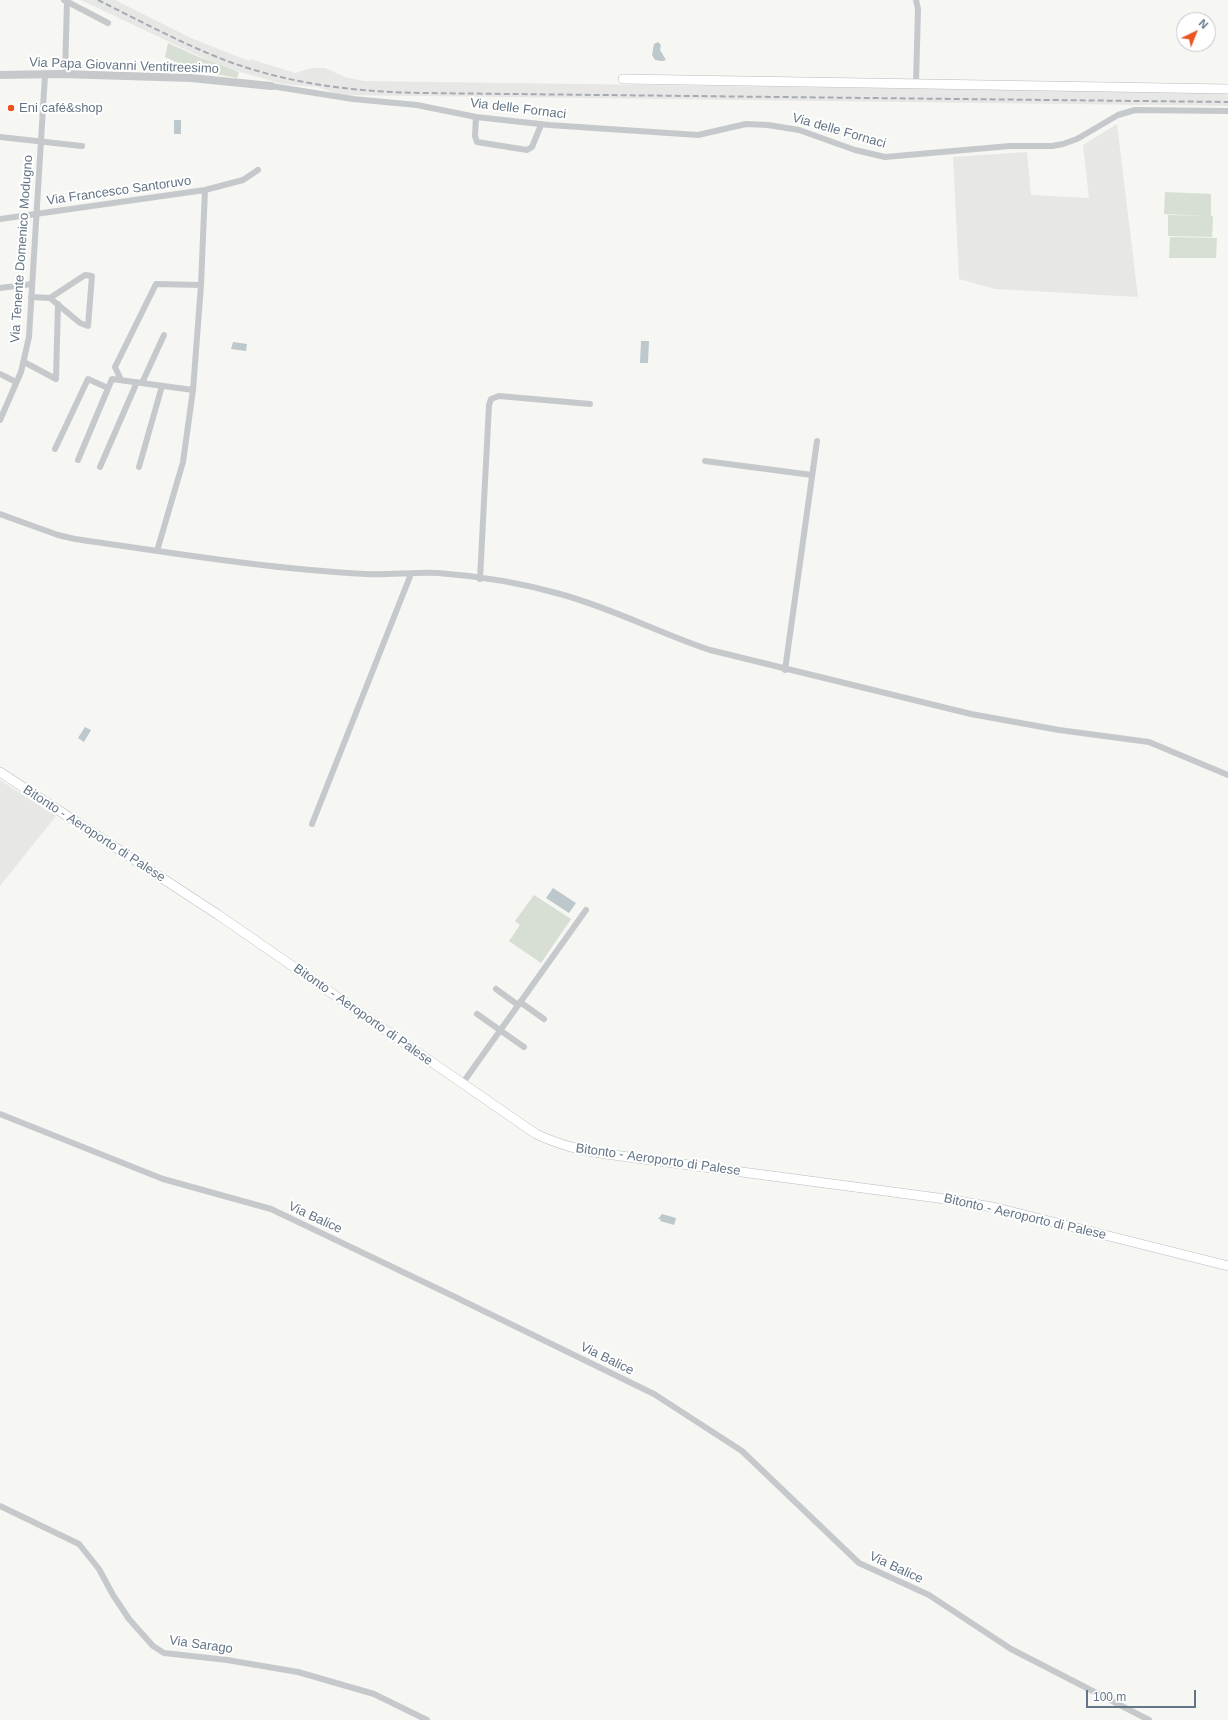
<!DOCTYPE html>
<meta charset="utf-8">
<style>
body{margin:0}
#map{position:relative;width:1228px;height:1720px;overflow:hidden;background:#f6f6f2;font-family:Arial,sans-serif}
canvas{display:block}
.north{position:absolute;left:1176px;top:12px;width:40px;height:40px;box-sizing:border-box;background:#fff;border:1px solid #c1c8ce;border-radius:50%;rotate:43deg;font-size:11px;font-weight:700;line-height:16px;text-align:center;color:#647585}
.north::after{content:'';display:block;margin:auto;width:14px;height:18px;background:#e95420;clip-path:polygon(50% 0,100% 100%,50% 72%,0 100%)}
.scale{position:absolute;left:1086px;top:1690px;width:110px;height:18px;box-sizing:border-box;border:2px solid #647585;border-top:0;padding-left:5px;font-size:12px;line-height:14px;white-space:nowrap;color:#647585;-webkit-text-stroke:3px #fff;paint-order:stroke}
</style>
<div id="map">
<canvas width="1228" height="1720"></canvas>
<div class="north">N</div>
<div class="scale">100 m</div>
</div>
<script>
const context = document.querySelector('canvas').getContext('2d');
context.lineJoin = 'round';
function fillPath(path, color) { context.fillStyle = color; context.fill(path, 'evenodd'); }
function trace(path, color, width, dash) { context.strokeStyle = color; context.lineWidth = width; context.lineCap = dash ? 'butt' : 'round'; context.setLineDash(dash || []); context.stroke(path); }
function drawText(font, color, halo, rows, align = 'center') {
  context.font = font + ' Arial,sans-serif'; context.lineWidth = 4; context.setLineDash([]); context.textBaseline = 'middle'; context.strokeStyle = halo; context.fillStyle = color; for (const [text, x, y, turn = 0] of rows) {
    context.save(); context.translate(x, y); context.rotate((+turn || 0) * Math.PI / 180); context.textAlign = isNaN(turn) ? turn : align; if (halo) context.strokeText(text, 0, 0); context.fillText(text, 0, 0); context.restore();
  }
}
fillPath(new Path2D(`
 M81 0H115L191 38 249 61 250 59 295 73 312 68H325L345 77 364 81 1228 93V106L340 95 318 87 282 84 220 66Z
 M1117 124 1138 297 995 289 959 279 953 157 1027 152 1031 195 1089 198 1083 145Z
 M0 780 56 816 0 886Z`), '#e7e8e6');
fillPath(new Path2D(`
 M168 43 201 58 239 72 237 78 193 70 165 57Z
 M1165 192 1211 194V216L1164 214Z
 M1168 215 1213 216 1212 237 1168 236Z
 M1170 237 1217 238 1216 258H1169Z
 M534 895 571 919 541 963 509 941 520 925 515 921Z`), '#d7ded3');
fillPath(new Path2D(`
 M658 42 661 45 660 50 666 60 662 61 655 60 652 55 654 44Z
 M174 120H181V134H174Z
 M641 341H649L648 363H640Z
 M233 342 247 344 246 351 231 349Z
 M85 727 91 730 84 742 78 738Z
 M553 888 576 903 569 913 546 898Z
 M662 1214 676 1218 674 1225 660 1221 661 1219H658Z`), '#bdc8cc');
const secondary = new Path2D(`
 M623 79 1228 89
 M0 772 217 914 536 1134C560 1145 579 1150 606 1154L953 1200 997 1208 1228 1266`);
trace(secondary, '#b8bcc1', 10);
trace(new Path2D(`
 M64 0 108 23
 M65 74 67 2
 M916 83 918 9 916 0
 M271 86 353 99 417 105 476 117 549 125 698 135 746 124 768 125 799 130 855 150 885 157 1010 146H1052L1063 144 1077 139 1118 115 1135 110 1228 111
 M476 117 475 136 477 142 527 150 532 147 541 125
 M0 137 82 146
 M0 219 205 190 243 180 258 170
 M0 288 32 284
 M31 297 50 298 80 323 88 326 92 276 85 275 50 298
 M24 362 56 379 58 304
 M0 374 16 382
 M121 380 115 367 156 284 201 285
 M142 383 164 335
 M0 420 21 372 29 337 45 75
 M55 449 88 379 108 388
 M78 460 112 379 193 390
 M705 461 812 475
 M100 467 137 382
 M139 467 162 386
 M0 514 58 535 75 539C172 553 269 569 366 574 390 575 414 572 438 573 479 576 521 583 560 594 612 608 659 633 710 650L971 714 1059 730 1149 742 1228 775
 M157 551 183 462 193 390 201 285 205 190
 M480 579 489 405 491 399 499 396 590 404
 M785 670 817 441
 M312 824 411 574
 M496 989 518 1005
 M520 1002 544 1019
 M477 1014 524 1047
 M462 1084 586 910
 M0 1114 163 1179 271 1209 451 1295 654 1394 742 1451 859 1563 929 1595 1011 1649 1149 1720
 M0 1506 79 1544 99 1569 113 1595 129 1619 153 1646 164 1653 227 1660 298 1672 374 1694 427 1720`), '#c6c9cc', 6);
trace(new Path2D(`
 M0 75 61 74 191 78 271 86`), '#c6c9cc', 8);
trace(secondary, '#fff', 9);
trace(new Path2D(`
 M98 0C140 21 183 44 227 61 290 84 355 92 422 93L1228 102`), '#a5abb1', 2, [6, 3]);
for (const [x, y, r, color] of [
 [11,108,4,"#e95420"]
]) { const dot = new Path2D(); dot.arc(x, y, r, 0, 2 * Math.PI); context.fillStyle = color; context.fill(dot); trace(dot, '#fff', 1.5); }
drawText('13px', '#647585', '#fff', [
 ["Via Papa Giovanni Ventitreesimo",124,66,2],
 ["Via delle Fornaci",518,109,7],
 ["Via delle Fornaci",839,131,16],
 ["Via Francesco Santoruvo",119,191,-8],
 ["Via Tenente Domenico Modugno",22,249,-86],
 ["Bitonto - Aeroporto di Palese",94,834,33],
 ["Bitonto - Aeroporto di Palese",363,1015,35],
 ["Bitonto - Aeroporto di Palese",658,1160,8],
 ["Bitonto - Aeroporto di Palese",1025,1217,13],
 ["Via Balice",315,1218,25],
 ["Via Balice",607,1359,26],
 ["Via Balice",896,1568,25],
 ["Via Sarago",201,1645,8]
]);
drawText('13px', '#647585', '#fff', [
 ["Eni café&shop",19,108]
], 'left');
</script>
